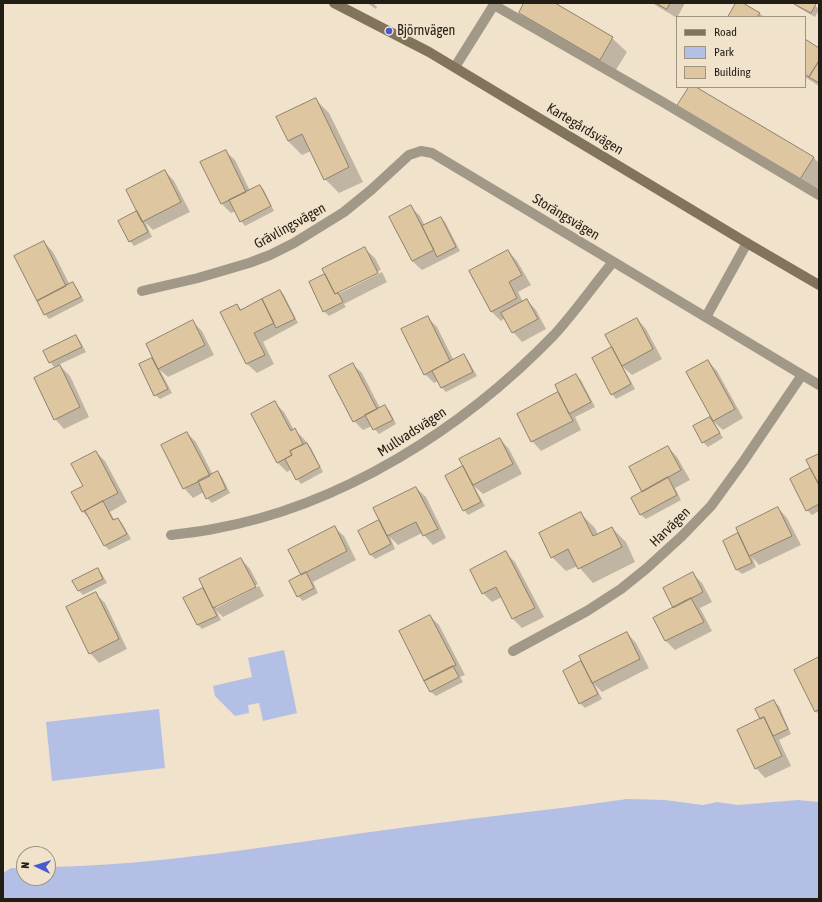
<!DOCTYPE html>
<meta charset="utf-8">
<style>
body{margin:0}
#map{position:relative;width:822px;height:902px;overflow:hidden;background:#f1e2cb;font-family:"Asap Condensed",sans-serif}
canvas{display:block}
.frame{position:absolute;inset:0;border:4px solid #231e15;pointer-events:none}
.legend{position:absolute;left:676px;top:16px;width:130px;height:72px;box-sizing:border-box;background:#f1e2cb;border:1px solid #9f9482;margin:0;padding:5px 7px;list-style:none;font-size:12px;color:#231e15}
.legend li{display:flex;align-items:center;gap:8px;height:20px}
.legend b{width:20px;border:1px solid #9f9482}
.north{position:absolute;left:16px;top:846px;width:40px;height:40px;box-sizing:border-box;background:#f1e2cb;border:1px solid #9f9482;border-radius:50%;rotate:274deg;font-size:11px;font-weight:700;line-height:16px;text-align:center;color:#231e15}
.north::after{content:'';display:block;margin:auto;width:14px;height:18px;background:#475acf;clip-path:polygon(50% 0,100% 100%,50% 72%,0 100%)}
</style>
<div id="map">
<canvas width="822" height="902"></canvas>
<div class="frame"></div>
<ul class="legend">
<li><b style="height:5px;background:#82735c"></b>Road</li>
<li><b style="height:11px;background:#b4bfe6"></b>Park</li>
<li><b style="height:11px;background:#dec6a0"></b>Building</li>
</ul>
<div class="north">N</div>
</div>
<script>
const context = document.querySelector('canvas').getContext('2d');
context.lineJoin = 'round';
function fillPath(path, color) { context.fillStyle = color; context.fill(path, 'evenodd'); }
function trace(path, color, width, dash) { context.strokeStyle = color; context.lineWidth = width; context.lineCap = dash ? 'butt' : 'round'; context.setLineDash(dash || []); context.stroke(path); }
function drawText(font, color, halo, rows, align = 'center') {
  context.font = font + ' "Asap Condensed",sans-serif'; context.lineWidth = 4; context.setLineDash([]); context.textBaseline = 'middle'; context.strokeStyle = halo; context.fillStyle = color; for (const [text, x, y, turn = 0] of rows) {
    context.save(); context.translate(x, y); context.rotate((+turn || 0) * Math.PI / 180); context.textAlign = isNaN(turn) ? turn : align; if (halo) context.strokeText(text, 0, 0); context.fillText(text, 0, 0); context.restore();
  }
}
fillPath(new Path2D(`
 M284 650 297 713 263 721 259 703 248 705 249 713 235 716 215 696 213 686 252 677 248 658Z
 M159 709 165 768 52 781 46 722Z
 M627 799 665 800 703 805 717 802 738 805 798 800 819 802V899H3V873L11 868H24V878H48V867C159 865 269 846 378 831 461 819 545 811 627 799Z`), '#b4bfe6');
fillPath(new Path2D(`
 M367 3H373L377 7 376 9Z
 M526 3H553L612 38 627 52 614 73 534 27 520 13Z
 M652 3H685L677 18Z
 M737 3H741L765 17H729Z
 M794 3H812L819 9V10L815 17 799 8Z
 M805 41 819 49V86L805 77Z
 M690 87H694L813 157 819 163V185L815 192Z
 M315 99 329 113 363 182 339 193 325 179 311 151 302 155 288 141Z
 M225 151 235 160 250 191 260 186 264 190 274 211 245 226 241 221 236 211 231 213 222 204Z
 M165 171 174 181 190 212 153 230 145 222 152 237 134 246 130 241 137 212Z
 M410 206 420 216 425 226 441 218 445 222 460 251 422 270 412 261Z
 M44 242 53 252 70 285 73 284 77 288 84 301 49 319 45 314Z
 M365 249 375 258 381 270 338 292V294L382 272 387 282 344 304 346 307 329 316 324 311 325 275Z
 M508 251 517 261 531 285 518 292 523 302 527 300 536 310 546 329 522 342 513 332 505 318 501 321 491 311Z
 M280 291 284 295 298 323 263 342 274 364 257 373 247 364 222 313 237 305 242 310Z
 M427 317 437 327 454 361 464 356 468 360 477 376 446 392 442 388 438 381 434 383 425 374Z
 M637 319 646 329 662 359 632 375 623 367 635 389 616 399 612 394 613 348Z
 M193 322 202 331 214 355 168 377 160 370 172 393 160 399 155 395 152 359 155 362Z
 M76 336 80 341 86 352 54 367 50 362Z
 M708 361 717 371 743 418 723 430 714 422 723 438 708 447 703 442 710 418 714 421 687 373Z
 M352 364 362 373 380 408 384 406 389 410 396 424 379 434 372 426 363 430 354 421Z
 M60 366 70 376 89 417 64 429 55 419Z
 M576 375 581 380 595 407 575 417 581 430 541 451 532 441 558 393 561 397Z
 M275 403 284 412 294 430H295L304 439 311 448 323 472 301 484 297 479 292 469 287 472 277 462Z
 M187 433 196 442 213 475 217 473 222 477 230 493 212 503 207 498 204 492 193 498 184 488Z
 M500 439 509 449 522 474 483 494 474 486 485 506 468 515 464 510V467Z
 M668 447 677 457 690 480 675 488 681 500 646 519 641 515 632 498 643 492Z
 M96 452 105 461 127 502 110 512 115 521 118 519 122 523 131 539 109 550 105 546 90 519 83 512 72 493 84 486Z
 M819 455V511L812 515 807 510 791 479 812 469Z
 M416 488 426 497 446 538 433 545 422 533 398 545 390 537 395 549 375 559 371 555 359 532 381 521Z
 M778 508 787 518 801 545 759 565 752 557 756 567 742 574 737 570 724 541 738 534 741 538Z
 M581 514 595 528 598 535 612 528 626 542 635 562 593 583 578 566 566 571 552 557Z
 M334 527 344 536 356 560 313 582 318 593 303 601 298 596 290 581 302 575Z
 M506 553 515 562 544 617 522 628 513 619 502 597 492 602 483 593Z
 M241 559 250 569 258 584 216 606V608L259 586 264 596 223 617 216 610 221 620 202 629 198 625 185 598 204 588Z
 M98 569 102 574 107 583 83 595 79 591 74 581Z
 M693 574 702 583 712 602 700 608 712 631 675 650 666 641 654 618 674 608Z
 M96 594 105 603 127 649 99 663 90 653Z
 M430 616 439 625 465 675 460 677 463 682 436 696 431 692 400 631Z
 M627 633 636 643 649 668 602 692 594 684 602 699 585 708 580 703 581 663 584 666Z
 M819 658V714L815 711Z
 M774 702 779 706 791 734 779 740 791 766 765 778 756 768 761 720Z`), '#0003');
const building = new Path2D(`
 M524 3H555L613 37 600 60 519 13Z
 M656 3H670L667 9Z
 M736 3H743L760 13 757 17H728Z
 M794 3H814L816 4 811 13 794 4Z
 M805 39 819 48V61L809 77 805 74Z
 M819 61V83L809 77Z
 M689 87H696L814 157 800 179 677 106Z
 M316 98 349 167 324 180 302 134 288 141 276 117Z
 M226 150 246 192 221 204 200 162Z
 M165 170 181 202 142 222 126 190Z
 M260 185 271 206 240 222 229 200Z
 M411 205 434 250 412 261 389 217Z
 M137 211 148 232 129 242 118 221Z
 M441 217 456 247 437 257 422 226Z
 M44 241 66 286 37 301 14 256Z
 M365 247 378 273 335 294 322 269Z
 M508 250 522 275 509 282 517 298 491 312 469 271Z
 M325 274 335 294 338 293 343 302 323 312 309 282Z
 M73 282 81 297 44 315 37 301Z
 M280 290 295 319 276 328 262 299Z
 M262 299 274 323 254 333 265 355 246 364 220 312 237 304 240 310Z
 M527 299 538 319 512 333 501 313Z
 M428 316 450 361 424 375 401 329Z
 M637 318 653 349 622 366 605 335Z
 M193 320 205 345 158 369 146 344Z
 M76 335 82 347 49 363 43 351Z
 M612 347 631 384 611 395 592 358Z
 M464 354 473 372 441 388 432 371Z
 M152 358 168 389 154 396 139 364Z
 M708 360 735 409 713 421 686 372Z
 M353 363 377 409 353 422 329 376Z
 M60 365 80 407 54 420 34 378Z
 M576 374 591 402 569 414 555 385Z
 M558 392 573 421 531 442 517 414Z
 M275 401 291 431 295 428 303 444 290 451 292 455 277 463 251 414Z
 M385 405 393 420 373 430 365 415Z
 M710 417 720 433 702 443 693 426Z
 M187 432 210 476 183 489 161 445Z
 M500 438 513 464 473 485 459 459Z
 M307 443 320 467 296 480 285 459 292 455 290 451Z
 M668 446 681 470 642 492 629 467Z
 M96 451 118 493 82 512 71 492 83 486 71 464Z
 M819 454V485L806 460Z
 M463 466 481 502 463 511 445 476Z
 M810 468 819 485V504L806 511 790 479Z
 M218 471 226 489 206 499 198 481Z
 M668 477 677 495 640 515 631 498Z
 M416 487 438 529 423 536 416 522 387 536 373 508Z
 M103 501 113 520 118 518 127 534 104 546 85 511Z
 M778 507 792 536 749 556 736 528Z
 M581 512 593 536 612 527 622 547 578 569 568 549 551 558 539 533Z
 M379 520 391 544 370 555 358 531Z
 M335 526 347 551 301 575 288 550Z
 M738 533 752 563 736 570 723 541Z
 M506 551 535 608 512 619 496 587 482 594 470 570Z
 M241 558 256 587 213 608 199 579Z
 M98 568 103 579 78 591 72 581Z
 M306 572 314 588 297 597 289 581Z
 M693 572 703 592 673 608 663 588Z
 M203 588 217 616 197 625 183 598Z
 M96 592 119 639 89 654 66 607Z
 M691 598 704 622 665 641 653 618Z
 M430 615 456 665 424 681 399 631Z
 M627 632 640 659 592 683 579 656Z
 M819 657V709L815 712 794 670Z
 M581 661 598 694 579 704 563 671Z
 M453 666 459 677 430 692 424 681Z
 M774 700 788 729 773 736 764 717 760 719 755 709Z
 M764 717 782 756 755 769 737 730Z`);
fillPath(building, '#dec6a0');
trace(building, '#8e816b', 1);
trace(new Path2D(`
 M494 5 661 101 819 195`), '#a29888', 10);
trace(new Path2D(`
 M455 67 495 3
 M142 291 198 278 249 263 270 255 294 243 344 212 371 190 409 155 421 151 432 153 819 385
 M706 317 747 243
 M171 535C185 533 199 532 213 529 342 506 464 428 554 335 575 312 593 286 613 262
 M513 651 587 611 621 589 647 568 682 536 711 506 743 462 802 375`), '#a29888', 10);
trace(new Path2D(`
 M334 3 429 52 747 243 819 285`), '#82735c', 10);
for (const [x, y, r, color] of [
 [389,31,4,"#475acf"]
]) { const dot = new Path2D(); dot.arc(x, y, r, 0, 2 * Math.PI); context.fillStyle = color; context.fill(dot); trace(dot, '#f1e2cb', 1.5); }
drawText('14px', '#231e15', '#f1e2cb', [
 ["Björnvägen",397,31]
], 'left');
drawText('14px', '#231e15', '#f1e2cb', [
 ["Kartegårdsvägen",585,129,31],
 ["Storängsvägen",566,217,31],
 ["Grävlingsvägen",290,226,-29],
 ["Mullvadsvägen",412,432,-33],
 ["Harvägen",670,527,-44]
]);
</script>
